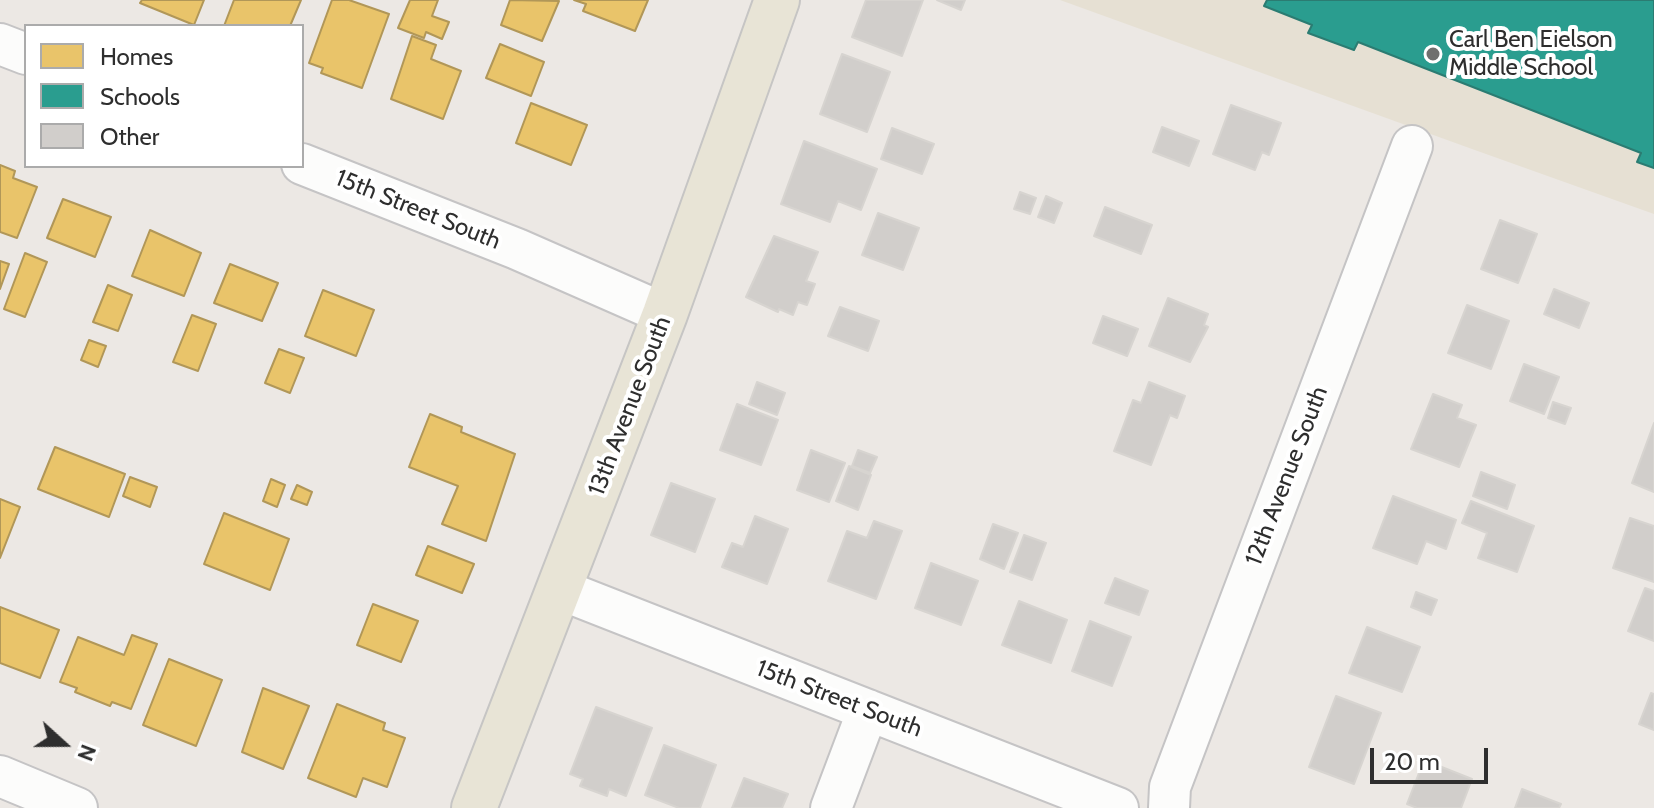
<!DOCTYPE html>
<style>
body{margin:0}
#map{position:relative;width:1654px;height:808px;overflow:hidden;background:#ece8e4;font-family:Cabin,sans-serif}
canvas{display:block}
.legend{position:absolute;left:24px;top:24px;width:280px;height:144px;box-sizing:border-box;background:#fff;border:2px solid #ababab;margin:0;padding:10px 14px;list-style:none;font-size:24px;color:#2e2e2e}
.legend li{display:flex;align-items:center;gap:16px;height:40px}
.legend b{width:40px;border:2px solid #ababab}
.north{position:absolute;left:24px;top:704px;width:80px;height:80px;-webkit-text-stroke:6px #fff;paint-order:stroke;rotate:111deg;font-size:22px;font-weight:700;line-height:32px;text-align:center;color:#2e2e2e}
.north::after{content:'';display:block;margin:auto;width:28px;height:36px;background:#2e2e2e;clip-path:polygon(50% 0,100% 100%,50% 72%,0 100%)}
.scale{position:absolute;left:1370px;top:748px;width:118px;height:36px;box-sizing:border-box;border:4px solid #2e2e2e;border-top:0;padding-left:10px;font-size:24px;line-height:28px;white-space:nowrap;color:#2e2e2e;-webkit-text-stroke:6px #fff;paint-order:stroke}
</style>
<div id="map">
<canvas width="1654" height="808"></canvas>
<ul class="legend">
<li><b style="height:22px;background:#e9c46a"></b>Homes</li>
<li><b style="height:22px;background:#2a9d8f"></b>Schools</li>
<li><b style="height:22px;background:#d1cecb"></b>Other</li>
</ul>
<div class="north">N</div>
<div class="scale">20 m</div>
</div>
<script>
const context = document.querySelector('canvas').getContext('2d');
context.lineJoin = 'round';
function fillPath(path, color) { context.fillStyle = color; context.fill(path, 'evenodd'); }
function trace(path, color, width, dash) { context.strokeStyle = color; context.lineWidth = width; context.lineCap = dash ? 'butt' : 'round'; context.setLineDash(dash || []); context.stroke(path); }
function drawText(font, color, halo, rows, align = 'center') {
  context.font = font + ' Cabin,sans-serif'; context.lineWidth = 8; context.setLineDash([]); context.textBaseline = 'middle'; context.strokeStyle = halo; context.fillStyle = color; for (const [text, x, y, turn = 0] of rows) {
    context.save(); context.translate(x, y); context.rotate((+turn || 0) * Math.PI / 180); context.textAlign = isNaN(turn) ? turn : align; if (halo) context.strokeText(text, 0, 0); context.fillText(text, 0, 0); context.restore();
  }
}
fillPath(new Path2D(`
 M1060 0H1654V214L1472 149Z`), '#e6e0d3');
const homes = new Path2D(`
 M142 0H204L194 25 140 3Z
 M234 0H301L290 26H224Z
 M332 0H349L389 14 362 88 321 73 323 68 309 63Z
 M410 0H438L432 16 449 22 442 39 426 32 424 38 398 28Z
 M510 0 559 1 542 41 501 25Z
 M574 0H648L635 31 583 11 586 4Z
 M412 36 436 45 431 59 461 71 443 119 391 99Z
 M500 44 544 62 531 96 486 78Z
 M531 103 587 125 571 165 516 143Z
 M0 165 15 171 13 178 37 187 17 238 0 232Z
 M63 199 111 217 95 257 47 238Z
 M150 230 201 253 184 296 132 276Z
 M25 253 47 262 25 317 4 309Z
 M0 261 9 264 0 289Z
 M230 264 278 283 262 321 214 303Z
 M108 285 132 295 118 331 93 322Z
 M323 290 374 310 356 356 305 336Z
 M192 315 216 324 198 371 173 362Z
 M89 340 106 346 98 367 81 360Z
 M279 349 304 358 290 393 265 383Z
 M430 414 462 427 461 432 515 454 486 541 442 524 458 486 409 467Z
 M55 447 125 474 109 517 38 489Z
 M130 477 157 487 150 507 123 496Z
 M271 479 285 485 277 507 263 501Z
 M297 485 312 492 307 505 291 499Z
 M0 499 20 507 0 558Z
 M224 513 289 539 270 590 204 564Z
 M428 546 474 564 462 593 416 575Z
 M373 604 418 621 401 662 357 645Z
 M0 607 59 630 40 678 0 663Z
 M132 635 157 644 131 709 112 702 110 706 75 692 77 688 60 682 78 637 124 655Z
 M169 659 222 680 196 746 143 725Z
 M263 688 309 706 283 769 242 752Z
 M337 704 385 723 383 730 405 738 387 787 363 778 356 797 308 778Z`);
fillPath(homes, '#e9c46a');
trace(homes, '#b19758', 2);
const schools = new Path2D(`
 M1267 0H1654V168L1637 162 1641 153 1358 42 1354 50 1308 33 1312 25 1264 6Z`);
fillPath(schools, '#2a9d8f');
trace(schools, '#2b7c72', 2);
const building = new Path2D(`
 M866 0H923L902 56 852 37Z
 M937 0H965L961 10Z
 M842 54 890 72 867 132 820 114Z
 M1231 105 1281 123 1269 155 1262 152 1255 170 1213 154Z
 M1162 127 1199 141 1189 166 1153 152Z
 M892 128 934 144 922 174 881 159Z
 M804 141 877 169 861 210 838 201 830 222 781 204Z
 M1020 192 1036 198 1030 214 1014 209Z
 M1046 196 1062 203 1054 223 1038 217Z
 M1105 207 1152 225 1141 254 1094 236Z
 M878 213 919 228 903 270 862 255Z
 M1500 220 1537 234 1518 283 1481 269Z
 M774 236 818 252 806 281 815 284 807 305 798 302 793 315 779 309 778 312 746 297Z
 M1554 289 1589 303 1579 328 1544 314Z
 M1168 298 1208 314 1204 325 1208 327 1190 362 1149 346Z
 M1467 305 1509 321 1491 369 1448 353Z
 M840 307 879 321 868 351 828 336Z
 M1103 316 1138 329 1127 356 1093 343Z
 M1524 364 1559 377 1544 414 1510 401Z
 M757 382 785 393 777 415 749 404Z
 M1149 382 1185 396 1177 418 1170 415 1151 465 1114 451 1133 400 1141 403Z
 M1433 394 1462 405 1457 418 1476 425 1459 467 1411 449Z
 M1553 402 1571 408 1565 424 1548 418Z
 M737 404 778 420 761 465 720 450Z
 M1654 423V492L1632 483Z
 M811 450 845 463 829 502 797 490Z
 M858 450 877 457 870 473 852 466Z
 M849 466 871 475 858 510 836 501Z
 M1481 472 1515 485 1507 509 1473 496Z
 M671 483 715 499 695 552 651 535Z
 M1393 496 1456 520 1446 549 1426 541 1417 564 1373 548Z
 M1471 501 1534 526 1517 572 1478 558 1487 533 1462 523Z
 M755 516 788 529 767 584 722 567 732 543 743 547Z
 M1630 518 1654 526V582L1613 568Z
 M874 521 902 531 876 599 828 581 847 531 867 538Z
 M993 524 1018 533 1004 569 980 559Z
 M1024 535 1046 543 1032 580 1010 572Z
 M931 563 978 581 961 625 915 608Z
 M1115 578 1148 591 1139 615 1105 603Z
 M1645 588 1654 591V641L1628 631Z
 M1416 592 1437 600 1431 615 1411 607Z
 M1019 601 1067 620 1051 663 1002 645Z
 M1090 621 1131 637 1112 686 1072 671Z
 M1367 627 1420 647 1402 692 1349 673Z
 M1651 693 1654 694V730L1639 724Z
 M1336 696 1381 713 1354 784 1309 767Z
 M596 707 652 728 626 796 609 789 607 796 580 786 583 779 570 774Z
 M664 745 716 765 700 808H679L645 795Z
 M1424 760 1472 779 1461 808H1417L1407 804Z
 M744 778 788 794 782 808H732Z
 M1522 789 1561 804 1559 808H1515Z`);
fillPath(building, '#d1cecb');
trace(building, '#d7d4d0', 2);
const minor = new Path2D(`
 M0 44 26 54
 M302 164 517 249 665 314
 M559 589 1118 808
 M0 776 77 808
 M831 808 868 710
 M1169 808 1170 787 1412 146`);
const major = new Path2D(`
 M474 808 665 314 777 0`);
trace(minor, '#c5c4c5', 44);
trace(major, '#c6c5c4', 48);
trace(minor, '#fcfcfb', 40);
trace(major, '#e8e4d6', 44);
for (const [x, y, r, color] of [
 [1433,54,8,"#706f6e"]
]) { const dot = new Path2D(); dot.arc(x, y, r, 0, 2 * Math.PI); context.fillStyle = color; context.fill(dot); trace(dot, '#fff', 3); }
drawText('24px', '#2e2e2e', '#fff', [
 ["Carl Ben Eielson",1449,40],
 ["Middle School",1449,68]
], 'left');
drawText('24px', '#2e2e2e', '#fff', [
 ["15th Street South",418,210,22],
 ["13th Avenue South",630,406,-69],
 ["12th Avenue South",1287,476,-69],
 ["15th Street South",839,699,21]
]);
</script>
